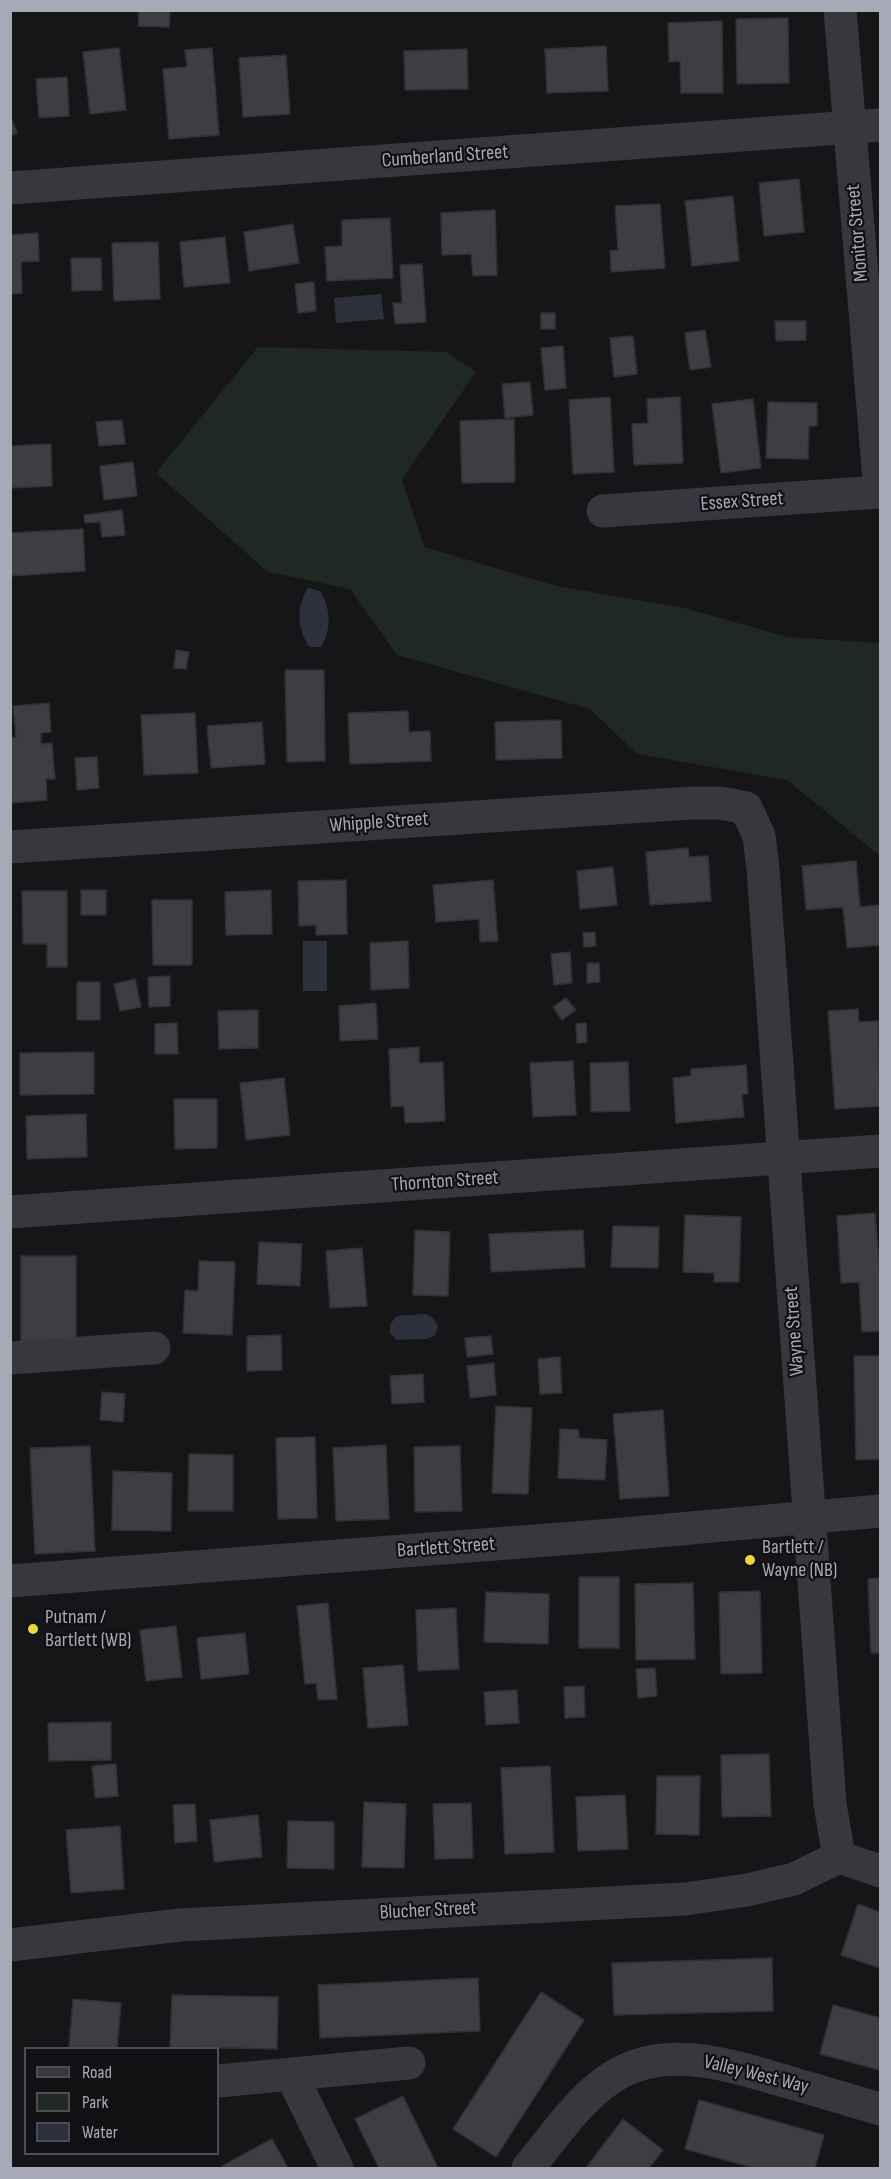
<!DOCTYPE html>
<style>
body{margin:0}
#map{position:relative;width:891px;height:2179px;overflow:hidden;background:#161618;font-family:"Sofia Sans Condensed",sans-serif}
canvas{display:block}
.frame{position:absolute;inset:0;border:12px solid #a8a9b7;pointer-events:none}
.legend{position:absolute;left:24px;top:2047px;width:195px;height:108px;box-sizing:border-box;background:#111113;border:2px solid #4d4e55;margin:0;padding:8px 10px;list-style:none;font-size:18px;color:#a8a9b7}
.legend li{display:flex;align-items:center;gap:12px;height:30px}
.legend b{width:30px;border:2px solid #4d4e55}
</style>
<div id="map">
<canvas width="891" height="2179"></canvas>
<div class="frame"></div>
<ul class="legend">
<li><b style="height:8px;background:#37373d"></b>Road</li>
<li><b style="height:16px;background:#202823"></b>Park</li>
<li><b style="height:16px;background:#2c313b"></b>Water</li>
</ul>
</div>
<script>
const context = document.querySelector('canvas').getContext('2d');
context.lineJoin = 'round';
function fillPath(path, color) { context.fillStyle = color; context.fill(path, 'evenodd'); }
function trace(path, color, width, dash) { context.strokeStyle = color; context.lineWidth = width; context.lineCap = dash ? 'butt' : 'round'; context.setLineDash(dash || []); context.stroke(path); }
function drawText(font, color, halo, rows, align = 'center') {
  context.font = font + ' "Sofia Sans Condensed",sans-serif'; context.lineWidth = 4.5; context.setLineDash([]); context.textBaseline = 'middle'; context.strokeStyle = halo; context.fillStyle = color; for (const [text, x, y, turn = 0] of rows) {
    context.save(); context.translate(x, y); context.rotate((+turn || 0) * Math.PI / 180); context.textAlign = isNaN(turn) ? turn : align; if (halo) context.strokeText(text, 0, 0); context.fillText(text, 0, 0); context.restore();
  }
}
fillPath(new Path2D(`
 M258 347 447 352 476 372 402 479 424 547 557 586 684 608 788 637 880 643V856L787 780 637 754 590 709 397 655 350 589 268 572 156 473Z`), '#202823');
fillPath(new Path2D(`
 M381 294 384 319 336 323 334 298Z
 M308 588 320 591C331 609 332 629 321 647H310C297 630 296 606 308 588Z
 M303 941H327V991H303Z
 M425 1314 433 1318 438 1326 435 1335 427 1339 397 1340 390 1333V1324L397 1316Z`), '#2c313b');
const building = new Path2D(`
 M139 10H170L169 27 138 26Z
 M788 18 789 83 737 84 736 19Z
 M722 21 723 93H681L680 61 669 62 668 23Z
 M606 46 608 91 547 93 545 49Z
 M119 48 126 110 90 114 83 52Z
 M212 48 219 135 169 139 163 69 187 67 185 50Z
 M467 49 468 89 405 90 404 51Z
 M286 55 290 114 243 117 239 58Z
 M67 77 69 116 39 118 36 79Z
 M10 115 17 133 10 136Z
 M799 179 804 232 764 236 759 183Z
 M733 196 739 261 692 266 685 201Z
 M660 204 665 268 611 272 610 251 618 250 615 206Z
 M495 210 497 275 473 276 471 254 442 255 441 213Z
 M390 218 393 278 327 281 325 247 342 246V220Z
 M293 224 299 263 249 271 244 232Z
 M38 233 39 261 21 262 22 293 10 294V235Z
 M225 237 230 283 184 287 180 242Z
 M158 242 160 299 114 301 112 243Z
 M71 258H101L102 290 72 291Z
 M422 264 426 322 395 324 393 303H402L400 265Z
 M314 282 316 311 298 313 295 284Z
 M541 313H555V329H541Z
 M775 321H806V340L776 341Z
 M705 330 711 367 690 370 685 333Z
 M633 336 637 374 614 377 610 338Z
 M563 346 566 388 545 390 541 348Z
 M530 382 533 415 505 418 502 384Z
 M610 397 614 472 573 474 569 400Z
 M680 397 683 463 634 465 632 424 648 423 647 399Z
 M753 399 761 468 721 473 712 404Z
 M768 402 817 403V426H809L808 459 766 458Z
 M514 419 515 482 462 483 460 421Z
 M122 420 125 444 99 446 96 422Z
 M51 444 52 486 10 488V446Z
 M133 462 137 496 104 500 100 466Z
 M122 510 125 535 102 537 100 522 85 523 84 515Z
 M83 529 85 571 10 576V533Z
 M176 650 189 652 186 669 174 668Z
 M285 670H324L325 761 287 762Z
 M49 703 51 732 41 733V744L52 743 55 779H46L47 800 12 803 10 738 16 737 13 706Z
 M408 711 409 732 430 731 431 761 350 764 348 713Z
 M195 713 198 773 144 775 141 715Z
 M561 720 562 758 496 760 495 722Z
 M262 722 265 764 211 768 207 726Z
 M97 757 99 788 77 790 75 758Z
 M688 848 689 857 708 856 711 901 650 905 646 852Z
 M856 861 860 907 880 905V945L847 948 843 907 806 910 802 866Z
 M613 867 617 905 580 909 577 871Z
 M346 880 347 934 316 935V925L299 926 298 881Z
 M493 880 498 941 480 942 479 919 436 922 433 885Z
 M81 890H106V915H81Z
 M271 890 272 934 226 935 225 892Z
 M22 891H67V967H47V944H23Z
 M152 900H192V965H153Z
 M595 932 596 946 584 947 583 933Z
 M408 941 409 988 371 990 370 943Z
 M570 952 572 983 554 985 551 954Z
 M587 963H599L600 982 587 983Z
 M170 976V1006L149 1007 148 977Z
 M135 979 141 1007 120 1011 114 984Z
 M77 982H100V1020H77Z
 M566 998 576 1010 562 1020 553 1007Z
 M376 1003 378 1039 340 1041 339 1006Z
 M858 1009 859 1022 878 1021 880 1106 835 1109 828 1011Z
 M258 1010V1048L219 1049 218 1011Z
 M177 1023 178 1054H155V1024Z
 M586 1023 587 1042 577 1043 576 1024Z
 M419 1047V1063L443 1062 445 1121 405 1123 404 1106 391 1107 389 1049Z
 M94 1052V1094L20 1095V1053Z
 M573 1061 576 1115 533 1117 530 1063Z
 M628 1062 630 1111 591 1112 590 1063Z
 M746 1065 748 1094H742L744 1117 676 1123 673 1078 691 1076V1069Z
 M284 1078 290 1135 246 1140 240 1083Z
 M174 1099H217V1148L175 1149Z
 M86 1114 87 1157 27 1159 26 1116Z
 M875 1213 880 1277V1331L862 1332 859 1282 841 1283 837 1216Z
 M685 1215 741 1217 739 1282H714V1273L683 1272Z
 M613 1226 659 1227 658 1268 611 1267Z
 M415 1230 450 1232 448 1296 413 1295Z
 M583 1230 585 1267 491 1272 489 1234Z
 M259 1242 302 1244 300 1286 257 1284Z
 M362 1248 367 1306 330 1308 326 1251Z
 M21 1256H76V1352H21Z
 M199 1261 235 1262 232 1335 183 1333 185 1290 198 1291Z
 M281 1335 282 1370 247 1371V1336Z
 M491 1336 493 1354 467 1357 465 1338Z
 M854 1356H880V1459L856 1460Z
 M560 1357 562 1393 540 1394 538 1359Z
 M494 1363 496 1395 470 1398 467 1366Z
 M423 1374 424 1402 392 1404 390 1376Z
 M102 1392 125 1394 123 1422 100 1420Z
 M496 1406 532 1408 528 1494 492 1493Z
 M663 1410 669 1496 620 1499 613 1414Z
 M560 1429 579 1430V1438L607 1440 605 1480 558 1478Z
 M315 1437 317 1518 278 1519 276 1438Z
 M386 1445 389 1519 336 1521 333 1448Z
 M90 1446 95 1551 35 1554 30 1448Z
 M460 1446 462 1511 415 1512 414 1447Z
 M189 1454 233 1455V1511H188Z
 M113 1471 172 1473 171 1531 112 1530Z
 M579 1577H619V1648H579Z
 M880 1578V1653H871L868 1579Z
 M693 1583 695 1659 636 1660 635 1584Z
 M760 1591 762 1673 721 1674 719 1592Z
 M486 1592 549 1594 548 1644 484 1642Z
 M328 1603 337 1699 318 1700 316 1683 305 1684 297 1606Z
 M456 1608 459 1669 418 1671 416 1610Z
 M176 1626 182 1677 146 1681 140 1630Z
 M245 1633 249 1674 201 1679 197 1638Z
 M403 1665 408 1725 368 1728 363 1668Z
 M655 1668 657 1696 638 1698 636 1669Z
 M584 1686 585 1717 565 1718 564 1687Z
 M517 1690 519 1723 486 1725 484 1692Z
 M111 1722V1760L49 1761 48 1723Z
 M769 1754 771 1816 722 1817 721 1755Z
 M116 1764 118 1796 95 1798 92 1766Z
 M550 1766 554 1852 505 1854 501 1768Z
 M657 1776H700L699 1835 656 1834Z
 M625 1795 628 1849 578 1851 576 1797Z
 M364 1802 406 1804 404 1868 362 1867Z
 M471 1803 473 1858 435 1859 433 1804Z
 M195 1804 197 1841 175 1843 173 1805Z
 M258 1815 262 1857 214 1862 210 1820Z
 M288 1821 334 1822V1869L287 1868Z
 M120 1826 124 1889 71 1893 66 1830Z
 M858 1904 880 1912V1968L841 1955Z
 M772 1958 773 2011 614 2015 612 1963Z
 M478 1978 480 2031 320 2038 318 1985Z
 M541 1992 584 2020 496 2157 453 2129Z
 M172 1995 278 1997 277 2049 170 2047Z
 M73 1999 121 2003 117 2048H69Z
 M833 2005 880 2018V2070L820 2054Z
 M403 2096 438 2168H379L355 2119Z
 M699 2100 824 2135 815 2168H754L685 2149Z
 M623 2119 663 2150 649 2168H586Z
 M272 2139 288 2168H223L222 2166Z`);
fillPath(building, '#3e3d42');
trace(building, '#313034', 1.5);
trace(new Path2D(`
 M840 10 880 492
 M10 188 880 125
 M603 511 880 492
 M10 847 692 803H721L746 808 759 836 763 869 830 1804 839 1857
 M10 1212 880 1151
 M10 1358 154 1348
 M10 1581 613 1535 880 1511
 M839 1857 880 1871
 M10 1945 180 1925 685 1899 747 1890 794 1879 839 1857
 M291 2074 337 2168
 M218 2081 409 2063
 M528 2168C553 2138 578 2100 611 2078 665 2042 732 2066 788 2082 819 2091 850 2100 880 2109`), '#37373d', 33);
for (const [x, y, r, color] of [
 [750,1560,6,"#ebd93b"],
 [33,1629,6,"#ebd93b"]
]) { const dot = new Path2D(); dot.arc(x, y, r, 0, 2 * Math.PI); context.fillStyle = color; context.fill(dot); trace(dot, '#111113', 2); }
drawText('20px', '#a8a9b7', '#111113', [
 ["Cumberland Street",445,157,-4],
 ["Monitor Street",858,233,-95],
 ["Essex Street",742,502,-4],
 ["Whipple Street",379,823,-4],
 ["Thornton Street",445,1182,-4],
 ["Wayne Street",795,1331,-94],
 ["Bartlett Street",446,1548,-4],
 ["Blucher Street",428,1911,-3],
 ["Valley West Way",756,2075,14]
]);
drawText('20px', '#a8a9b7', '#111113', [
 ["Bartlett /",762,1548],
 ["Wayne (NB)",762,1571],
 ["Putnam /",45,1618],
 ["Bartlett (WB)",45,1641]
], 'left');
</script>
